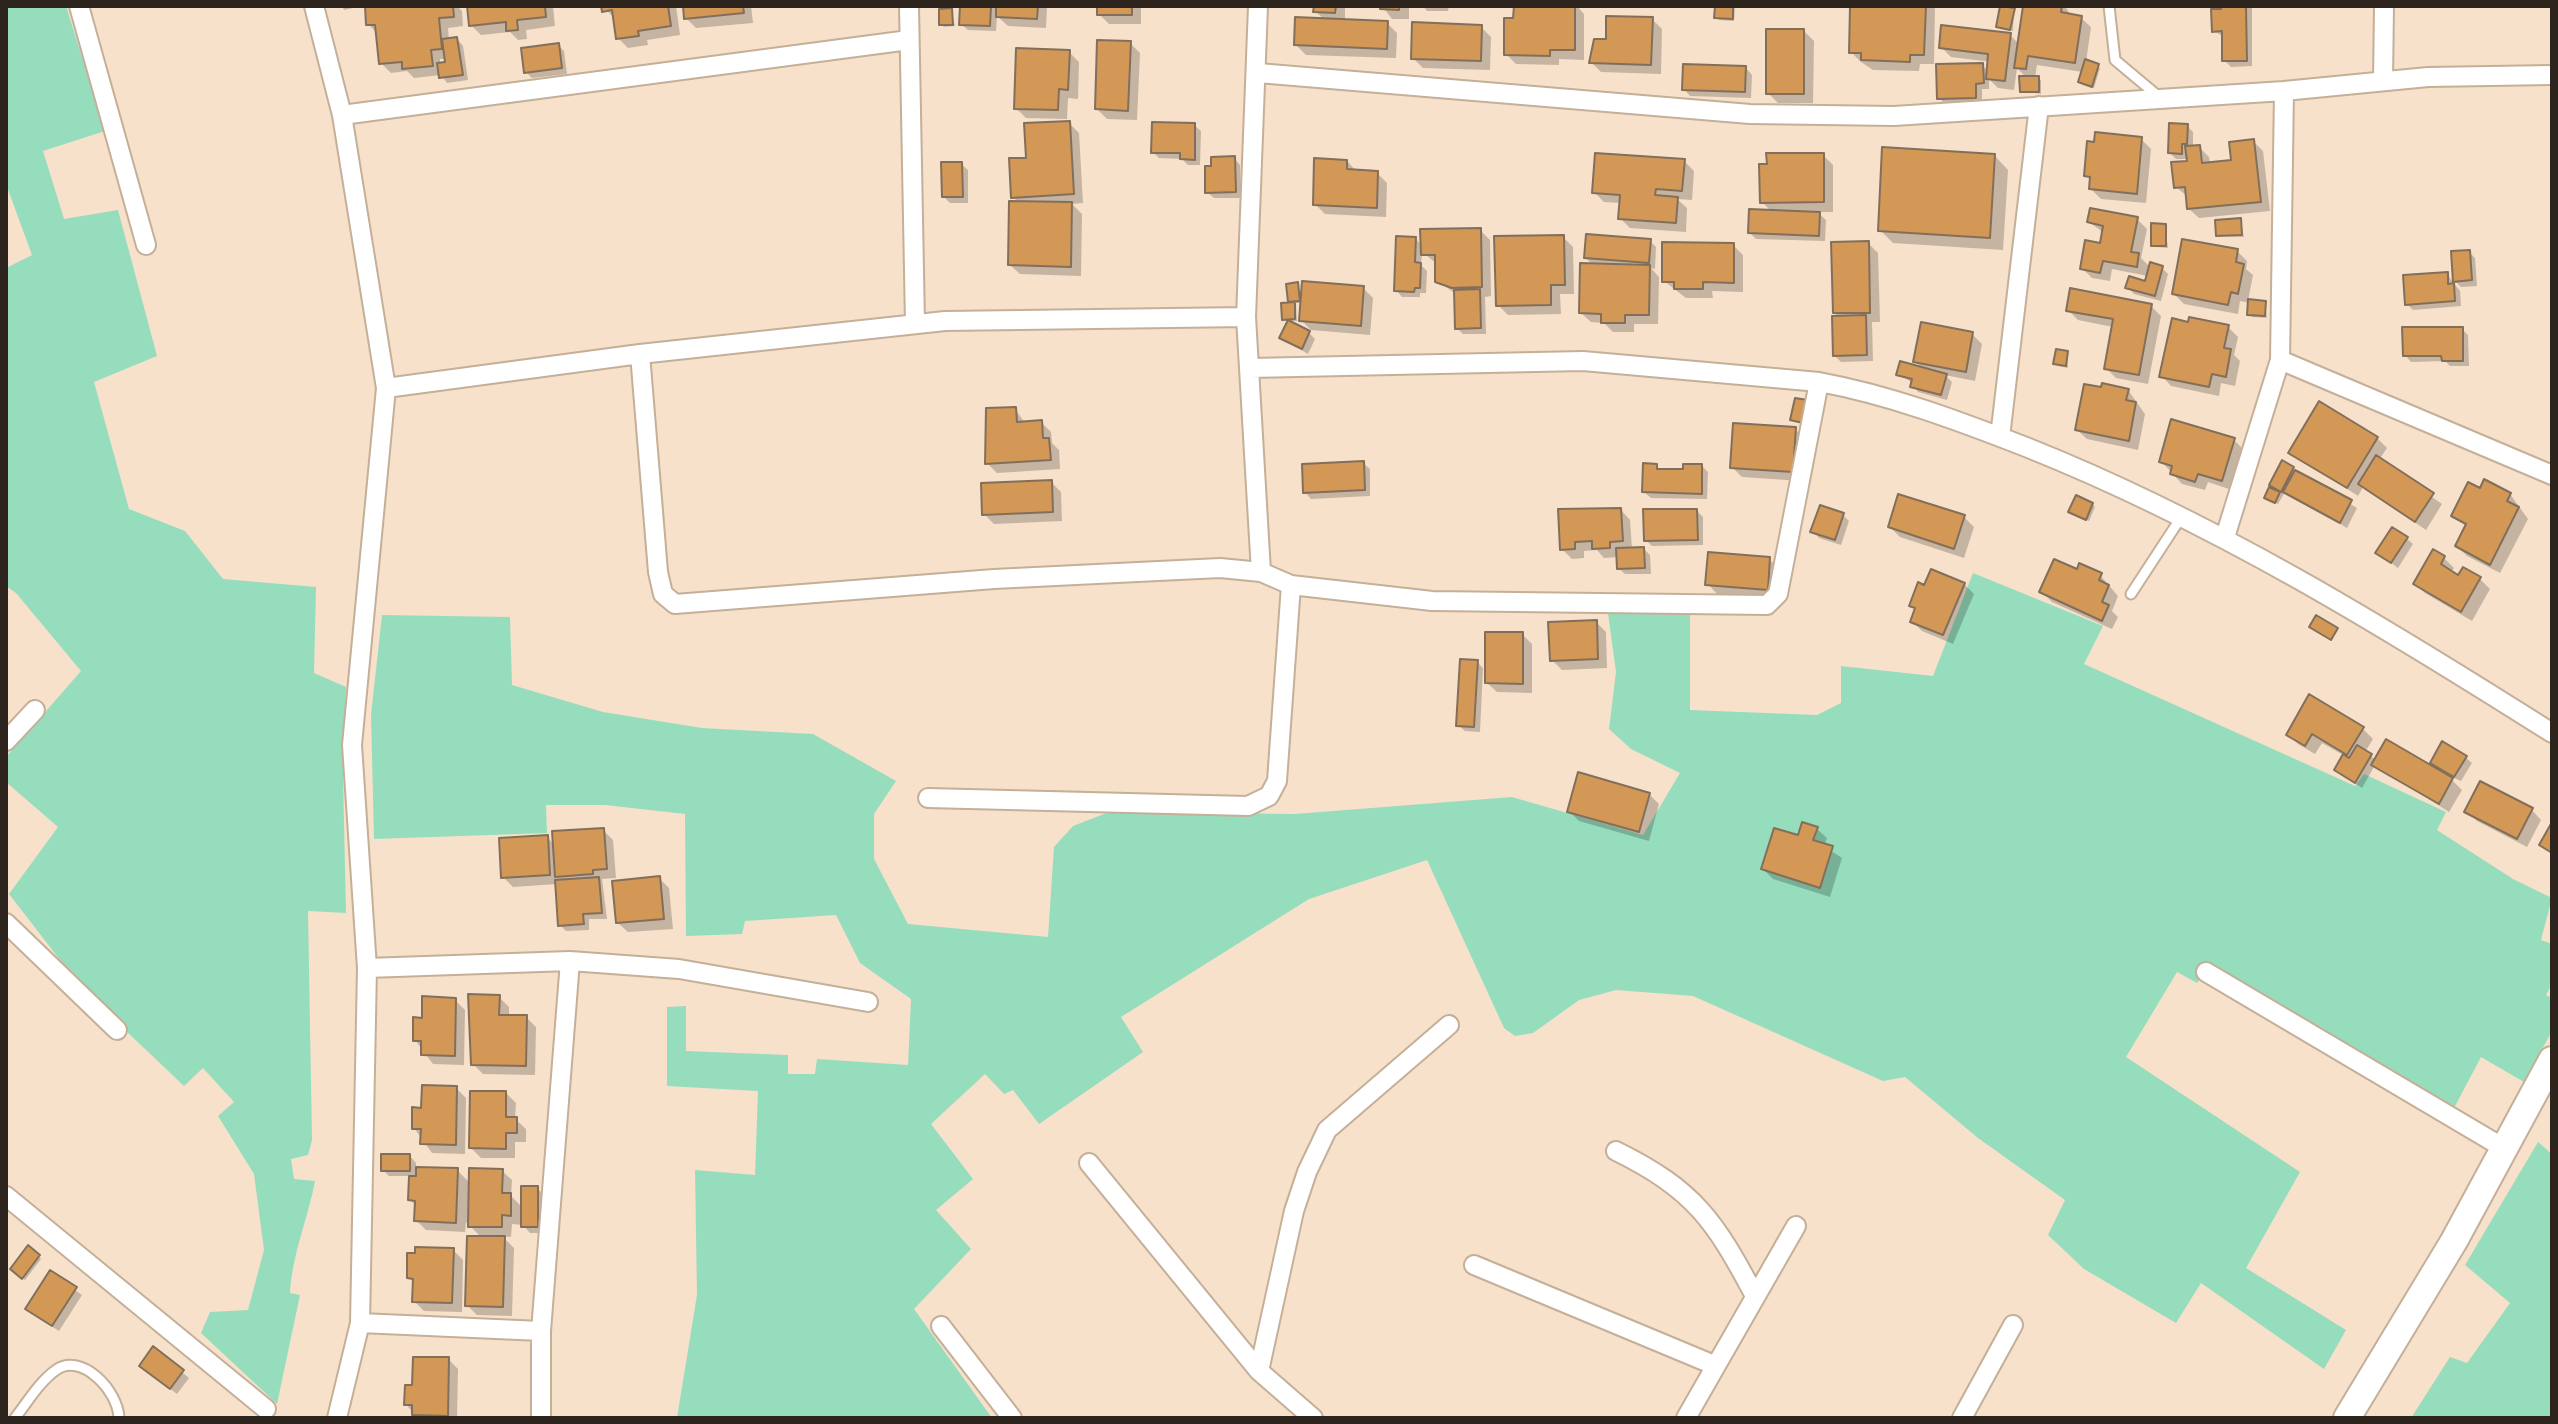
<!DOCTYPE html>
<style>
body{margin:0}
#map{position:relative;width:2558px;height:1424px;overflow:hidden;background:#f7e1cb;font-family:Ubuntu,sans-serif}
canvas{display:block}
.frame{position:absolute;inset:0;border:8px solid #2d251d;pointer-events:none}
</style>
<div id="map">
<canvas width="2558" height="1424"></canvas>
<div class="frame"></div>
</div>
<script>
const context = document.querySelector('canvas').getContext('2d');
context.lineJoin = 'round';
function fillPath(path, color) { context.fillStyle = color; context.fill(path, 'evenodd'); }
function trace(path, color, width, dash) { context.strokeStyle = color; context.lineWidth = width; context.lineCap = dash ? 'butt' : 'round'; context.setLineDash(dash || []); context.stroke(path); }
fillPath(new Path2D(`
 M6 6H66L105 131 43 151 64 219 118 210 157 356 94 382 129 509 185 531 223 579 316 587 314 673 346 687 343 776 346 913 308 911 312 1140 308 1155 291 1159 294 1179 315 1181C308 1218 292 1255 290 1293L300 1295 277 1404 201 1333 210 1312 248 1310 264 1250 254 1174 218 1116 234 1102 203 1068 184 1086 84 991 9 894 58 827 6 782V757L81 671 16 593 6 586V268L32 255 6 184Z
 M1973 573 2103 626 2084 664 2355 786 2364 774 2446 812 2437 830 2513 879 2552 898 2541 940 2552 944V984L2546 995 2552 998V1031L2524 1082 2481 1057 2453 1110 2208 964 2197 983 2177 972 2126 1057 2300 1172 2246 1268 2346 1330 2324 1369 2201 1283 2176 1323 2084 1269 2048 1235 2065 1200 1978 1138 1905 1077 1883 1081 1693 996 1616 990 1579 1000 1533 1033 1515 1036 1504 1028 1427 860 1309 899 1121 1017 1143 1052 1039 1124 1013 1090 1004 1094 985 1074 931 1124 973 1179 936 1210 971 1249 914 1309 992 1418H677L697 1295 695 1170 755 1175 758 1091 667 1086V1007L686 1006V1051L788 1055V1074H815L817 1059 908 1065 911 999 860 963 836 915 745 921 742 934 686 936 685 814 605 805H546L547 833 374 839 371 715 382 615 510 617 512 685 603 712 702 728 813 734 896 781 874 814V859L908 924 1048 937 1054 847 1073 826 1109 812 1295 814 1512 797 1643 835 1680 773 1631 749 1609 729 1616 672 1608 613 1690 608V710L1817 715 1841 703V666L1933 676Z
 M2538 1142 2552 1154V1418H2411L2450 1357 2467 1363 2510 1303 2465 1265Z`), '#96ddbd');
fillPath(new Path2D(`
 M362 6 344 10 342 6Z
 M367 6H457L462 11 463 26 448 28 449 40 457 39 463 46 468 80 447 83 441 75 414 78 407 71 391 73 381 63 378 34 368 24ZM440 59H447L448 63 440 65Z
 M469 6H553L555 26 526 30 527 39 518 40 510 32 481 35 471 25Z
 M603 6H676L680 35 647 40 648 45 628 48 618 38 616 20Z
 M685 6H751L753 23 696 28 686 18Z
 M962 6H1047L1046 28 1008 26 997 16 996 31 968 30 961 24Z
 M1099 6H1141V24H1109L1099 14Z
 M1316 6H1345V21L1387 23 1397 33 1396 58 1306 55 1296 45 1325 20 1315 11Z
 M1382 6H1409V19H1392Z
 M1423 6H1449L1448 11H1427Z
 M1516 6H1577L1584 14V60L1559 59V65L1516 64 1506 54Z
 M1690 6H1746L1735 8 1734 21 1719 20 1717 7Z
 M1852 6H1935L1934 64H1920L1919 71 1873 70 1861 62 1851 52Z
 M2026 6H2065L2071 16 2081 18 2091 27 2086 62 2100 68 2094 88 2080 82 2083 72 2037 65 2035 78 2041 80V94L2022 91 2027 78 2017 68 2014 90 1998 88 1989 79V89H1982V103L1945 104 1939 98 1982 65 1988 71 1992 62 1951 57 1941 47 2010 35 2020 45Z
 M2223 6H2252V66L2231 67 2224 60V37L2214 31Z
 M951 10 955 26 944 27 941 24Z
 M2014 10 2013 31 2001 29 1998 26Z
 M1652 19 1662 29 1661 74 1601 72 1591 62 1592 48Z
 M1481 27 1491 37 1490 70 1423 68 1413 58Z
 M1804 31 1814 41 1813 103H1778L1768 93Z
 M1130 43 1140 53 1137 120 1107 119 1097 109Z
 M558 45 564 51 567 74 532 78 526 72Z
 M1069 52 1079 62 1078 99 1068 98 1067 119 1026 118 1016 108Z
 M1746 68 1752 75 1751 98 1690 96 1684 89Z
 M1069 123 1079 133 1083 203 1072 204 1082 214 1081 276 1020 274 1010 265 1019 203 1013 197 1028 160Z
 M1194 125 1201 131 1200 165H1188L1182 159 1159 158 1153 152Z
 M2187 126 2193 132V148L2199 147 2209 157 2210 164 2233 162 2253 141 2263 151 2270 211 2199 218 2189 209 2188 197 2176 187 2192 159H2176L2170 153Z
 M2141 139 2151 149 2146 203 2101 199 2091 189 2092 181 2086 175 2096 144Z
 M1823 155 1833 165V212H1817L1826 220 1825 241 1756 239 1750 233 1772 212 1762 202Z
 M1995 156 2008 170 2003 250 1893 243 1880 230Z
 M1234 158 1240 165 1241 198H1214L1207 192Z
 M1347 161 1357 172 1377 173 1387 183 1386 217 1325 214 1315 204Z
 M1684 161 1694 171 1692 200 1677 199 1687 208 1686 232 1630 228 1620 218 1621 203 1604 202 1594 192Z
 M961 164 968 170V203H950L944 197Z
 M2137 219 2147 229 2141 258 2150 267 2162 268 2168 274 2161 301 2134 294 2128 287 2146 283 2148 276 2112 269 2110 281 2092 278 2082 268 2102 245 2104 233 2089 222Z
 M2240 220 2244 237 2218 236Z
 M2165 226 2168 248 2156 247 2153 245Z
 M1480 230 1490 240 1491 296 1485 297 1486 334H1463L1457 328 1456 294 1437 281V264L1422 252 1421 265 1427 271 1426 293H1420V297H1402L1396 290 1416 239 1423 247Z
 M1563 237 1573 247 1574 294H1560L1561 314 1508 315 1498 305Z
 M1650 241 1656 247 1655 269 1651 268 1659 277 1658 324H1634V332H1613L1604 323 1591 322 1581 313 1594 266 1586 258Z
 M1868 243 1878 253 1880 322H1872L1873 361 1841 362 1835 356 1839 317 1834 313Z
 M1733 245 1743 255V292L1712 291 1713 298H1686L1664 281Z
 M2237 251 2247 261 2246 269 2253 275 2248 301 2265 303 2267 318 2252 317 2250 303 2240 301 2238 314 2184 304 2174 294Z
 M2469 252 2475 258 2477 286 2461 287 2455 281Z
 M2447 274 2460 291 2461 306 2413 310 2407 304Z
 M1297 284 1301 297 1363 288 1373 298 1370 335 1311 330 1301 320 1303 302 1296 303 1297 321H1286L1284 319 1291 304 1288 286Z
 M2151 306 2161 316 2148 384 2116 378 2106 368 2113 327 2078 320 2068 310Z
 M2228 327 2238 337 2234 355 2240 361 2235 386 2221 383 2219 396 2171 386 2162 376Z
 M2462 329 2468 335 2469 366H2450L2445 361 2411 362 2405 355Z
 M1309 333 1315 339 1308 354 1281 338Z
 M1972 334 1982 344 1975 381 1945 375 1952 382 1947 400 1918 392 1913 383 1898 374 1924 370 1915 361Z
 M2067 353 2068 368 2058 366 2055 363Z
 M2128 390 2145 414 2138 450 2087 439 2077 430Z
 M1015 409 1025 423 1041 422 1051 432 1052 443 1059 450 1060 469 997 473 987 463Z
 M1795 429 1805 439 1802 481 1742 477 1732 467Z
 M2377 438 2387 448 2379 460 2442 504 2426 530 2363 487 2358 496 2291 452Z
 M2234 440 2244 450 2232 490 2208 482 2205 490 2182 484 2161 461Z
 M1363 463 1370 469V496L1311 499 1305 492Z
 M2283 463 2357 508 2347 528 2285 492 2278 504 2266 498Z
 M1656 465 1661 471H1685L1702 466 1708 472 1707 499 1651 498 1644 492Z
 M1051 482 1061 492 1062 521 994 524 984 514Z
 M2480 491 2510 494 2528 519 2500 573 2467 556 2457 546 2467 527 2453 515Z
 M2092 504 2095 507 2089 521 2073 514Z
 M1621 510 1630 520 1632 549H1644L1650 555 1651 574H1625L1618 568V557L1604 558 1597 550 1584 551V558L1572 559 1562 549Z
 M1696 510 1703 517V545L1652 546 1646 540Z
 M1843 515 1849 521 1841 545 1819 538 1813 531Z
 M1964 517 1974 527 1964 558 1900 537 1890 527Z
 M2406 538 2413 544 2398 568 2378 553Z
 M2444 558 2454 568 2451 573 2459 577 2480 579 2490 589 2472 621 2425 593 2415 583Z
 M1769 559 1779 569 1777 599 1717 594 1708 584Z
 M2078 572 2100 575 2118 596 2112 611 2118 617 2112 629 2052 602 2042 592Z
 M1964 584 1974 594 1953 644 1922 631 1912 621 1916 610 1911 605 1925 588Z
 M1596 622 1606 632 1607 668 1562 670 1552 660Z
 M1522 634 1532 644V693L1497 692 1487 683Z
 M1477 662 1483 668 1480 732 1465 731 1458 725Z
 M2310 697 2363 729 2373 739 2365 752 2376 760 2443 773 2432 762 2465 757 2472 763 2461 781 2447 775 2462 790 2449 812 2375 765 2362 788 2336 770 2345 756 2322 743 2315 754 2298 744 2288 734Z
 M1649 794 1659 804 1649 841 1579 821 1569 811Z
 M2532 810 2541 820 2527 847 2477 821 2467 811Z
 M1817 829 1827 838 1824 846 1842 858 1830 897 1773 879 1763 869 1799 838Z
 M603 830 613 840 616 878 602 879 607 919H589V930L566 931 560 925 557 884 513 887 503 877 547 837 555 846Z
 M659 878 669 888 673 929 628 932 618 923Z
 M499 997 509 1007V1017H526L536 1027 535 1075 483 1074 473 1064Z
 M455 1000 465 1010 464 1065 433 1064 415 1040 424 1020Z
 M456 1088 466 1098 465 1154 432 1153 414 1128 423 1110Z
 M506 1093 516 1103 515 1119 526 1129V1142H515V1158H481L471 1148Z
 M410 1156 416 1163V1169L457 1170 471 1184 502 1171 512 1180 511 1196 523 1208 537 1188 543 1194 544 1233H530L523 1225 512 1224 511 1237 502 1236 514 1248 512 1316 477 1315 467 1305 482 1238 466 1222 465 1232 426 1230 416 1220 417 1206 410 1200 411 1176H389L383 1170Z
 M29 1248 41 1259 25 1280 13 1269Z
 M453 1250 463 1260 462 1312 424 1311 414 1301V1283L409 1277Z
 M51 1273 82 1295 59 1331 34 1315Z
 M154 1349 189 1378 177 1394 148 1372Z
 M448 1359 458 1369 457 1418H417L406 1404Z`), '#0003');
const building = new Path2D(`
 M365 6H453L454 17 439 18 442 49 431 50 433 66 402 69V62L379 64 375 25H366Z
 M467 6H545L546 17 517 20 518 30 506 31V22L469 26Z
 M601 6H668L671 26 638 31 639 36 616 39 612 10 602 12Z
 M683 6H743L744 13 684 19Z
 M960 6H991L990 26 959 25Z
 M996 6H1038L1037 19 996 17Z
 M1097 6H1132V15H1097Z
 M1314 6H1336L1335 13 1313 12Z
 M1380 6H1399V10L1380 9Z
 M1514 6H1575V50H1550V56L1504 55V18H1513Z
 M1715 6H1733V19L1714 18Z
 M1850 6H1926L1924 55H1910V62L1861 60V53H1849Z
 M2000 6 2015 8 2010 30 1996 27Z
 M2023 6H2062L2061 12 2082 16 2075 63 2028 56 2026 69 2014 68Z
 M2221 6H2246L2247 61H2222V31L2212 32 2211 9H2221Z
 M952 8 953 25H939V9Z
 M1606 16 1653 17 1651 65 1589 63 1594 39H1606Z
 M1295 17 1388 21 1387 49 1294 45Z
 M1412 22 1482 25 1481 61 1411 59Z
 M1941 25 2011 33 2005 81 1986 79 1988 54 1939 48Z
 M1766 29H1804V94H1766Z
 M457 37 463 75 439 78 437 63 445 62 442 39Z
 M1097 40 1131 41 1128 111 1095 109Z
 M559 43 562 68 524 73 521 48Z
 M1016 48 1070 50 1068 90 1059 89 1058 110 1014 109Z
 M2085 59 2099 64 2092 87 2078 82Z
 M1983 63 1984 83 1976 84V98L1937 99 1936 64Z
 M1683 64 1746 66 1745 92 1682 90Z
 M2019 76H2039V92H2020Z
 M1070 121 1074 194 1011 198 1009 158H1026L1024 123Z
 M1152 122 1195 123V160L1180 159V153H1151Z
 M2169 123 2188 124 2187 144H2182V154L2168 153Z
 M2095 132 2142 137 2137 194 2089 189 2090 177 2084 176 2087 141 2094 142Z
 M2254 139 2261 202 2187 209 2185 187 2174 188 2171 162 2187 161 2185 146 2200 145 2202 163 2231 160 2229 142Z
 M1882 147 1995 154 1990 238 1878 231Z
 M1595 153 1685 159 1682 191 1656 189 1655 195 1678 197 1676 223 1618 219 1620 195 1592 193Z
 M1766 153H1824V202L1760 203 1759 164H1767Z
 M1235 156 1236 192 1205 193V166H1211V157Z
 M1314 158 1347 160V169L1378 171 1377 208 1313 205Z
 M941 162H962L963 197H942Z
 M1009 201 1072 202 1071 267 1008 265Z
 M2090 208 2138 217 2131 252 2139 253 2137 267 2103 261 2100 273 2080 269 2085 240 2100 243 2103 226 2087 222Z
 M1749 209 1820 212 1819 236 1748 233Z
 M2241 218 2242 235 2216 236 2215 220Z
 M2151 223 2166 224V246H2151Z
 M1481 228 1482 287 1452 288 1435 282V255H1421L1420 229Z
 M1586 234 1651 239 1649 263 1584 258Z
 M1564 235 1565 285H1551V305L1496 306 1494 236Z
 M1396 236 1416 237 1415 262 1421 263 1420 288H1415L1414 292 1394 291Z
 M2182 239 2238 249 2236 262 2244 264 2238 294 2231 292 2228 305 2172 294Z
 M1869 241 1870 313H1833L1831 242Z
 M1662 242 1734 243V283L1703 282V289H1674V282H1662Z
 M2470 250 2472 280 2453 282 2451 251Z
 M2150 262 2163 266 2155 296 2125 288 2129 276 2145 281Z
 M1580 263 1650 265 1649 315H1625V323H1601V314L1579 313Z
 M2448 272V284L2454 283 2455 301 2405 305 2403 275Z
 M1302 281 1364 286 1361 326 1299 321Z
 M1298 282 1300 301 1288 302 1286 284Z
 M2070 288 2152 304 2139 375 2104 369 2113 319 2066 311Z
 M1480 289 1481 328 1455 329 1454 290Z
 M2248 299 2266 301 2265 316 2247 315Z
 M1295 302V319L1282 320 1281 303Z
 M1866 315 1867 355 1833 356 1832 316Z
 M2189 317 2229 325 2224 348 2231 349 2226 377 2212 374 2209 387 2159 377 2172 318 2188 322Z
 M1288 320 1310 331 1302 349 1279 338Z
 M1921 322 1973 332 1966 372 1913 362Z
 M2402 327H2463V361H2442L2441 356H2403Z
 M2056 349 2068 351 2066 366 2053 364Z
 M1900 361 1947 374 1941 395 1910 387 1912 379 1896 375Z
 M2102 383 2129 389 2126 400 2136 402 2129 441 2075 430 2084 384 2101 387Z
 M1795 398 1808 400 1803 423 1790 420Z
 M2319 401 2378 437 2347 488 2288 453Z
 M1016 407 1017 422 1042 420 1043 438H1049L1051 460 985 464 986 408Z
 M2171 419 2235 438 2222 481 2198 474 2195 482 2170 474 2172 466 2159 462Z
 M1733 423 1796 427 1793 472 1730 468Z
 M2376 455 2434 493 2415 522 2358 484Z
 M2282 460 2294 467 2281 492 2269 485Z
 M1364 461 1365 490 1303 493 1302 464Z
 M1643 463 1657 464V469H1683V464H1702V494L1642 492Z
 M2295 470 2352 500 2340 523 2283 492Z
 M2484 479 2511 493 2507 501 2519 507 2490 565 2455 546 2466 524 2451 516 2468 482 2480 488Z
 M1052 480 1053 512 982 515 981 483Z
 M2269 487 2280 492 2275 503 2264 498Z
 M1898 494 1965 515 1954 549 1888 527Z
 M2076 495 2093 503 2086 520 2068 512Z
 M1820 505 1844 513 1835 540 1810 532Z
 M1621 508 1623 541 1610 542V548L1592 549V541L1575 542V549L1560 550 1558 509Z
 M1643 509H1697L1698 540 1644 541Z
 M2392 527 2408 537 2391 563 2375 553Z
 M1644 547 1645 568 1617 569 1616 548Z
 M2433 549 2445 556 2441 564 2458 575 2463 567 2481 577 2461 612 2413 584Z
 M1708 552 1770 557 1768 590 1705 585Z
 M2054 559 2077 569 2079 563 2102 573 2099 580 2109 585 2102 602 2109 605 2102 621 2039 592Z
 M1931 569 1965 583 1943 635 1910 622 1915 608 1909 606 1918 582 1924 585Z
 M2316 615 2338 628 2331 640 2309 627Z
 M1597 620 1598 659 1550 661 1548 622Z
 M1485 632H1523V684L1485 683Z
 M1460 659 1478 660 1474 727 1456 726Z
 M2309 694 2364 727 2347 755 2312 734 2305 746 2286 735Z
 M2386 739 2453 778 2439 804 2371 765Z
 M2442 741 2467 756 2454 777 2430 763Z
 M2357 745 2372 754 2355 783 2334 770 2343 754 2349 758Z
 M1578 772 1650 793 1639 832 1567 812Z
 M2480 781 2533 808 2517 839 2464 812Z
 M1802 822 1818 827 1813 840 1833 846 1820 888 1761 869 1774 828 1798 835Z
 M2552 822V853L2539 845Z
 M604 828 607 869 593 870V874L555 877 552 831Z
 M548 835 550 875 501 878 499 838Z
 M660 876 664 919 616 923 612 881Z
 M599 877 602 913 583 914 584 924 558 926 555 880Z
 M468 994 500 995 499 1015H527L526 1066 471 1065Z
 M422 996 456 998 455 1056 421 1055V1041H413V1017L422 1018Z
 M422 1085 457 1086 456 1145 420 1144 421 1129H412V1107L421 1108Z
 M470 1091H506V1117H517V1133H506V1149L469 1148Z
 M381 1154H410V1171H381Z
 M416 1167 458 1168 456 1223 414 1221 415 1201 408 1200 409 1176H416Z
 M469 1168 503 1169 502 1193H511V1216L502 1215V1227H468Z
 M521 1186H538V1227H521Z
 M467 1236H505L503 1307 465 1306Z
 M28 1245 40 1255 22 1279 10 1269Z
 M415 1247 454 1248 452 1303 412 1302 413 1279 407 1278V1253H415Z
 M50 1270 77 1287 52 1326 25 1309Z
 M153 1346 184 1370 170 1389 139 1366Z
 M413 1357H449L448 1416 412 1415V1405H404L405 1385H412Z`);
fillPath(building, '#d39855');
trace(building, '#826f5b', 2);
const lane = new Path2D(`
 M2109 6 2115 60 2158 96
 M2131 594 2182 516
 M15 1418C27 1403 39 1382 56 1370 81 1352 118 1390 119 1418`);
const street = new Path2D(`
 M79 6 146 245
 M314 6 342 115 386 388 352 745 367 968 360 1323 337 1418
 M909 6 915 324
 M1258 6 1246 317 1261 572
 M1258 73 1750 114 1894 116 2284 91 2428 77 2552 75
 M2383 81 2384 6
 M342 115 909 40
 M640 354 658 572 663 594 675 604 994 579 1220 568 1261 572 1291 585 1432 601 1767 605 1778 594 1819 382
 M2280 360 2552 475
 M1250 368 1583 361 1819 382C1890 395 1959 421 2026 447 2212 521 2383 626 2552 733
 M386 388 640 354 945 321 1246 317
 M2000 437 2039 106
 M2225 537 2280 360 2284 91
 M6 741 35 710
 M928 798 1248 806 1269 796 1277 781 1291 585
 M6 923 117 1030
 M367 968 570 961 679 969 868 1002
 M2206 972 2502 1147
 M1616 1151C1695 1190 1715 1221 1755 1296
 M1089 1163 1259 1371 1313 1418
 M6 1196 266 1409
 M1474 1265 1714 1365
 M360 1323 541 1331
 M941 1326 1012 1418
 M1259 1371 1294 1211 1307 1172 1327 1130 1449 1025
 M541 1418V1331L570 961
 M1686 1418 1796 1226
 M1962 1418 2013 1325`);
const secondary = new Path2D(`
 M2347 1418 2454 1241 2552 1060`);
trace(lane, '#c4af99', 13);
trace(street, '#c4af99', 22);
trace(secondary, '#c4af99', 30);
trace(lane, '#fff', 9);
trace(street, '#fff', 18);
trace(secondary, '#fff', 26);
</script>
